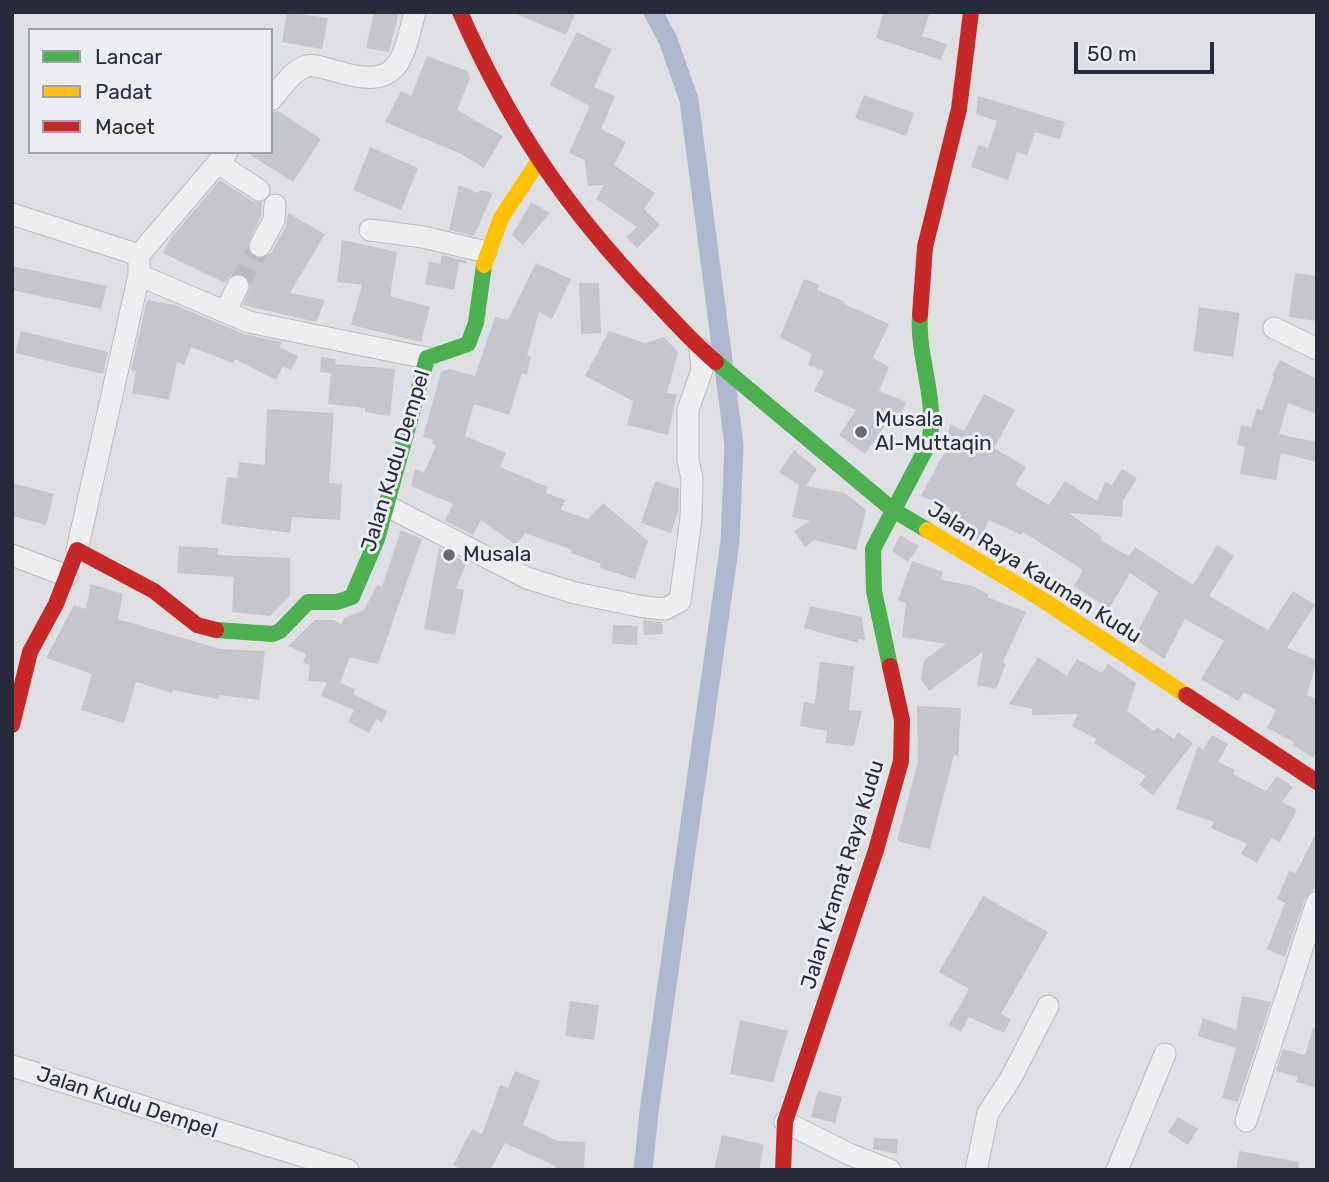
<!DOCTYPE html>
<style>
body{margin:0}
#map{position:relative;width:1329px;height:1182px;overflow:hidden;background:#dedfe3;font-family:Rubik,sans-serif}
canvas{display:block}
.frame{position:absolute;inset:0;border:14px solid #272a3a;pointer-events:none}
.legend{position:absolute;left:28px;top:28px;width:245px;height:126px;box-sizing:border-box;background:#ebedf3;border:2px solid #9d9fa9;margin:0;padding:9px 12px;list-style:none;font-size:21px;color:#272a3a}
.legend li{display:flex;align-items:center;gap:14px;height:35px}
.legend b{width:35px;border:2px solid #9d9fa9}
.scale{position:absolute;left:1074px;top:42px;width:140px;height:32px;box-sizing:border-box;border:4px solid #272a3a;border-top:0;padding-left:9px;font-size:21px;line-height:24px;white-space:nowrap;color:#272a3a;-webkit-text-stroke:5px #ebedf3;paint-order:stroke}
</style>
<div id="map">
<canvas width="1329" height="1182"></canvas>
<div class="frame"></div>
<ul class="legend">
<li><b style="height:9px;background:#4caf50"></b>Lancar</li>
<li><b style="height:9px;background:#ffc107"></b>Padat</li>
<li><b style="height:9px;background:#c62828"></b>Macet</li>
</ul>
<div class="scale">50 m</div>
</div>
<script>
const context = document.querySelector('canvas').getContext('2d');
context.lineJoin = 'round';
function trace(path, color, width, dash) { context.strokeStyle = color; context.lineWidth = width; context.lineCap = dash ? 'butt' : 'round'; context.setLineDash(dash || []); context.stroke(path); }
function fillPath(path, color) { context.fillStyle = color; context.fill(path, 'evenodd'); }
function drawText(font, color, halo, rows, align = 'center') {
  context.font = font + ' Rubik,sans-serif'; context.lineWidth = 6; context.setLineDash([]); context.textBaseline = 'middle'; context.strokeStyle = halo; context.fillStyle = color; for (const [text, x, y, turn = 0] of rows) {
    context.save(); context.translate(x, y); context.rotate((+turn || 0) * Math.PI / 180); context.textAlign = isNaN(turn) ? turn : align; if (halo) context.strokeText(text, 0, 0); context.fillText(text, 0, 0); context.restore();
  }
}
trace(new Path2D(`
 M643 1170 649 1112 730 542 734 445 689 100 668 40 653 12`), '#aeb7cd', 19);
fillPath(new Path2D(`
 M287 12 328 18 322 49 282 42Z
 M374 12H399L389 52 366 48Z
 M512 12H576L566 35Z
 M884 12H930L922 36 947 44 941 60 876 38Z
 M577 32 612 49 594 87 615 96 601 129 626 142 614 165 655 193 644 209 660 225 637 248 626 237 637 227 596 199 604 185 588 186 585 160 569 153 590 106 550 85Z
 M427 56 467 71 470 78 457 110 503 136 484 168 461 154 385 122 401 91 411 96Z
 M864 95 914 113 906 136 855 118Z
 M978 96 1065 122 1060 139 1035 132 1027 156 1017 152 1008 180 971 167 978 145 988 148 997 121 976 114Z
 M278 111 321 139 293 182 246 152H271V113Z
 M370 147 418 168 401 210 353 190Z
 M220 180 252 201 262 202 261 216 247 246 254 258 261 259 271 253 286 226 288 213 325 234 290 293 325 300 316 322 243 305 251 286 244 275H231L225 283 163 253 170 239Z
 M459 185 478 193 480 190 493 193 474 236 449 230Z
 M531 202 550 213 523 245 512 235Z
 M342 240 397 252 390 296 430 307 421 342 351 325 362 285 337 282Z
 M442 255 467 261 466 264 459 262 454 290 425 284 429 262 440 264Z
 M536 263 571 279 552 319 539 312 527 356 531 357 527 375 522 373 509 415 474 404 465 436 506 453 500 467 548 487 546 493 565 500 561 510 588 519 603 503 648 541 635 579 600 568 601 564 571 553 572 550 525 533 516 545 481 520 473 535 445 521 453 504 411 486 415 469 424 473 436 446 432 444 434 440 423 437 441 372 450 369 475 376 495 317 508 320Z
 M12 266 107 286 101 309 12 290Z
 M1295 273 1317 276V321L1289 317Z
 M804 279 819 285 817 290 845 302 844 304 889 324 873 358 889 367 879 391 906 402 899 420 891 417 865 454 839 435 856 410 814 391 824 371 808 365 812 354 780 337Z
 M579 283H599L601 333 581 334Z
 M147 300 175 305 244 334 282 342 279 347 298 356 291 370 283 366 276 380 235 359 233 363 191 347 184 365 177 362 169 400 132 393 136 371 131 370Z
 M1199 307 1240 313 1233 357 1193 351Z
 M21 331 108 352 103 374 15 353Z
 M609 331 645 343 664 337 678 352 667 393 677 394 668 435 627 425 633 401 585 376Z
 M321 357 336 359 335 364 395 369 390 416 365 412V408L328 404 331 373 320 372Z
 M1280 360 1317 379V414L1288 403 1279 434 1317 442V462L1281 453 1276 480 1240 474 1245 447 1237 445 1241 425 1251 427 1257 408 1262 410 1274 376 1272 375Z
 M984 394 1015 410 994 448 1026 467 1015 485 1049 505 1065 481 1097 501 1105 482 1112 485 1122 469 1137 478 1123 500 1122 517 1069 513 1102 537 1100 540 1129 556 1135 547 1193 585 1217 545 1234 556 1209 596 1268 630 1293 591 1315 605 1287 648 1317 660 1307 695 1317 699V751L1313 758 1293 745 1294 742 1267 728 1276 710 1244 692 1238 701 1201 679 1224 641 1185 619 1164 659 1134 639 1158 592 1130 573 1109 609 1074 586 1083 570 1023 532 1021 535 989 520 979 541 942 519 950 508 921 496 945 451 950 424 964 431Z
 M267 409 334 413 329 483 342 484 340 520 292 517 290 533 221 524 227 477 237 478 239 462 265 465Z
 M794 450 817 469 806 486 845 493 866 510 856 550 814 540 805 547 794 531 810 521 792 517 799 485 779 472Z
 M655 481 679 489 678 511 671 533 641 523Z
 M12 483 54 494 46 525 12 516Z
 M401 530 422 539 378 664 350 657 340 683 355 689 353 694 387 711 382 722 376 719 369 733 348 722 354 710 321 696 327 682 308 681 310 665 303 663 306 654 288 646 315 620H333L341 624 344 618 364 610 377 585 382 587Z
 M900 535 919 546 908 562 892 551Z
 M179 546 218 548 217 555 290 558V596L270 616 232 612 234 577 177 573Z
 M439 548 467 562 456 588 464 590 455 635 424 629Z
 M912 561 943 572 940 579 972 586 989 594 987 597 1026 612 1003 662 1006 664 996 689 977 685 983 652 929 691 921 679 924 660 946 644 902 637 906 603 898 600Z
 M91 584 123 594 118 619 220 649 265 651 259 700 219 695 218 699 173 690 172 693 136 682 124 723 81 710 92 674 46 658 74 605 86 609Z
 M810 606 862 617 865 640 858 639V643L804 628Z
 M643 620 662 622 663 634 644 635Z
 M613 625 638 626 637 645 612 644Z
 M1038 657 1067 676 1077 659 1102 673 1108 664 1136 683 1127 711 1154 731 1157 727 1174 739 1178 732 1193 743 1153 795 1139 785 1146 776 1094 743 1096 739 1072 726 1078 714 1032 715V709L1009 704Z
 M820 662 854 666 849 710 862 711 854 746 826 743 827 731 800 726 804 702 815 704Z
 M917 706 961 708 958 756 954 755 930 849 897 841 918 762Z
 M1212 735 1228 744 1218 762 1235 770 1233 774 1266 791 1277 776 1293 787 1282 802 1297 810 1280 842 1271 838 1257 863 1241 854 1247 844 1211 828 1214 822 1176 809 1198 746 1203 750Z
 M1317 831V885L1305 898 1285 957 1267 949 1285 903 1277 899 1289 871 1296 873Z
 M983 896 1048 932 1001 1014 1011 1019 1004 1033 969 1017 961 1032 949 1025 969 989 939 972Z
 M1242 996 1271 1002 1238 1102 1222 1098 1236 1048 1198 1036 1203 1018 1236 1030Z
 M570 1001 599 1005 594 1040 565 1036Z
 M740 1020 788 1031 773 1082 730 1074Z
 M1313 1028H1317V1088L1296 1082 1298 1077 1276 1071 1283 1049 1305 1055Z
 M515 1071 540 1081 523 1125 558 1141 585 1142 584 1170H555V1166L505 1143 490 1170H462L453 1165 472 1129 482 1134 500 1085 508 1088Z
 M818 1091 842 1097 835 1123 811 1117Z
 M1178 1117 1198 1129 1188 1145 1168 1132Z
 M722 1135 764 1145 759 1170H714Z
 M874 1138 898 1139 897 1154 873 1149Z
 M1239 1151 1299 1162 1298 1170H1236Z`), '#c5c6cb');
trace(new Path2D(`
 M238 286 260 246`), '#b9bbc1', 21, [21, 10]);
const street = new Path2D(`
 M271 100C281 89 292 70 307 66 317 64 329 70 339 72 399 90 402 62 415 12
 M227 152 139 255V275L249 322 427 358
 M218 163 259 190
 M12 214 139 255
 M370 230 423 237 486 252
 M260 246 274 220 275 205
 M225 312 238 286
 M1274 328 1317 349
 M387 506 527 578 575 593 644 607 665 609 680 601 691 518 692 478 688 460V410L702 370 700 349
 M77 550 139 275
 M12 555 67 576
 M12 1066 348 1170
 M1246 1121 1317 902
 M785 1122 849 1154 890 1170
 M976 1170 988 1113 1011 1078 1048 1006
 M1117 1170 1165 1054`);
trace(street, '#bbbcc0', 23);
trace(street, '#ededf0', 21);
trace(new Path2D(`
 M716 362 893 510 927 530
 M216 630 273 634 280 631 308 602H337L352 597 377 539 427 358 468 344 476 323 484 265
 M890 666 874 591 873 549 929 443C938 400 917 358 920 315`), '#4caf50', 16);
trace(new Path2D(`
 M484 265 501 218 538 162
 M927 530 1043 600 1186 695`), '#ffc107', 16);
trace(new Path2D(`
 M460 12C510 126 566 208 652 298 673 320 693 343 716 362
 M920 315 925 247 959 109 971 12
 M1186 695 1317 782
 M12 725 30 652 56 604 77 550 154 591 197 625 216 630
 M783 1170 785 1122 876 850 901 761 902 720 890 666`), '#c62828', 16);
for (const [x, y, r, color] of [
 [861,432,7,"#676975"],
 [449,555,7,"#676975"]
]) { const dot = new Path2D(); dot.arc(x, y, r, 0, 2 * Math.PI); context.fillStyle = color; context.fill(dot); trace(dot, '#ebedf3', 2.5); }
drawText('21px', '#272a3a', '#ebedf3', [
 ["Musala",875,420],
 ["Al-Muttaqin",875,444],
 ["Musala",463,555]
], 'left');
drawText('21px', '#272a3a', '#ebedf3', [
 ["Jalan Kudu Dempel",396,461,-73],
 ["Jalan Raya Kauman Kudu",1034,573,32],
 ["Jalan Kramat Raya Kudu",843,875,-73],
 ["Jalan Kudu Dempel",127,1103,18]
]);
</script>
